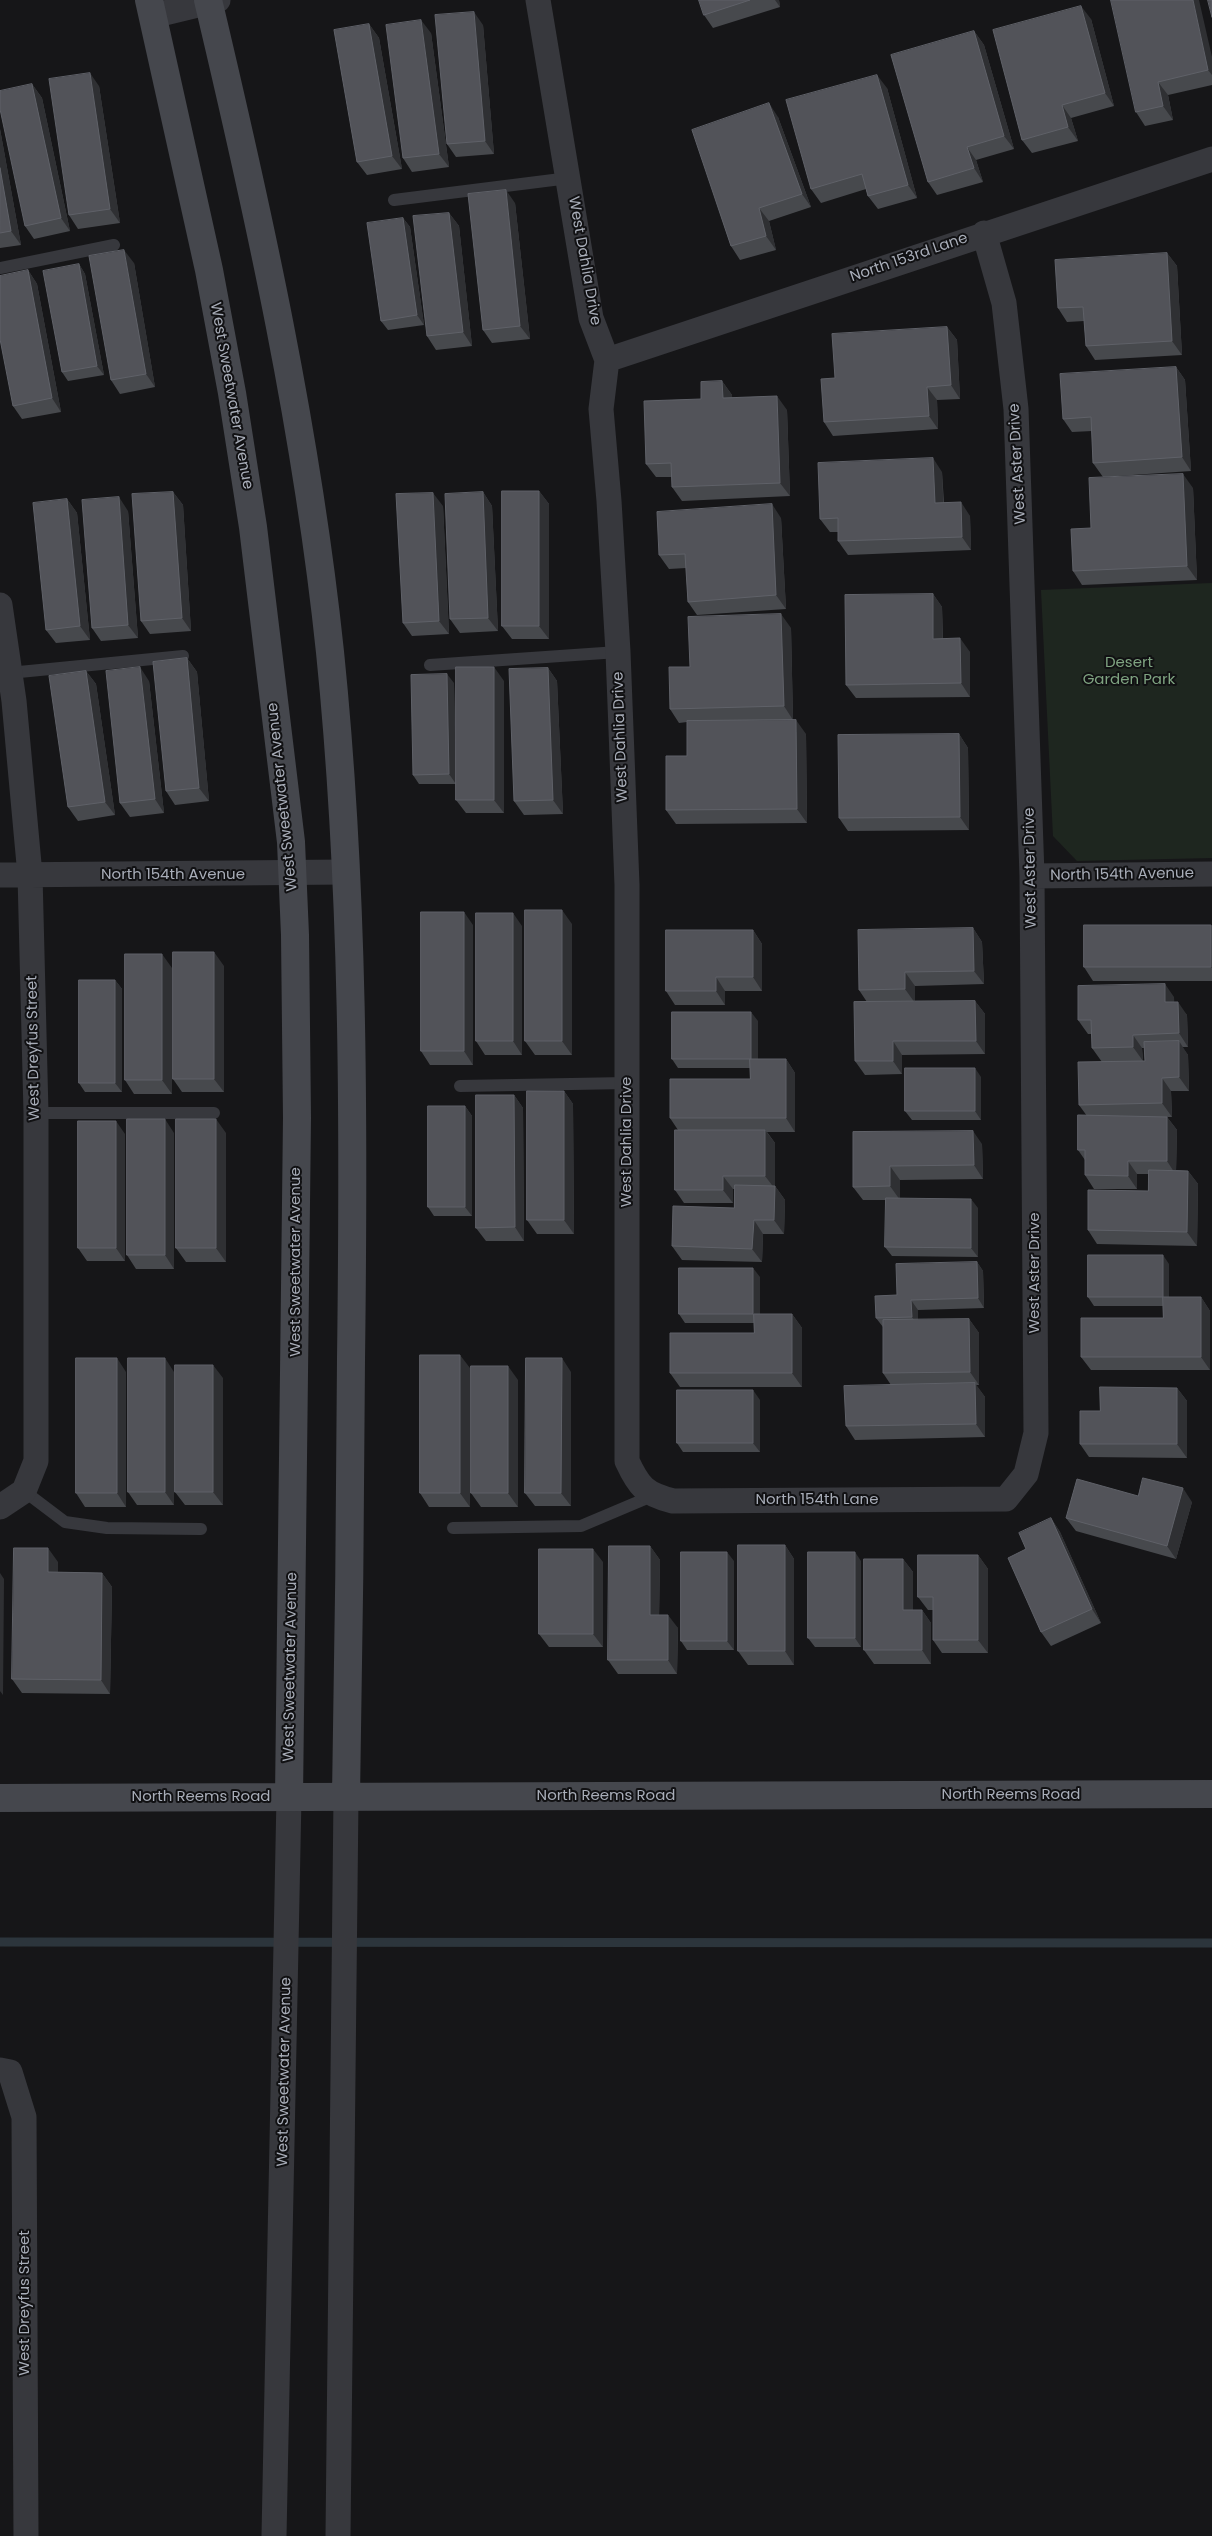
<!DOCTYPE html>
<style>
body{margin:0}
canvas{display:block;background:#161618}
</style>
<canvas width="1212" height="2536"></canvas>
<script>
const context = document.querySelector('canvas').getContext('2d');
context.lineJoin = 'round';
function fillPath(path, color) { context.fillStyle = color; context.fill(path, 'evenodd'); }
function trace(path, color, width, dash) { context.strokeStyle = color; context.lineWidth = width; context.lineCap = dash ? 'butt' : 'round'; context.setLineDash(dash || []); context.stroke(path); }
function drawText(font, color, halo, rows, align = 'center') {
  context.font = font + ' Poppins,sans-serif'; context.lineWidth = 4; context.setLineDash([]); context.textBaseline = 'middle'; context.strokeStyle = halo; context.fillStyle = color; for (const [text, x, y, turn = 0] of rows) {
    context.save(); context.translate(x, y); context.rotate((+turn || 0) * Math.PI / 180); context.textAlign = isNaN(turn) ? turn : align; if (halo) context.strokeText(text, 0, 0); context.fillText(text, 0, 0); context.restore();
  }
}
fillPath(new Path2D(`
 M1212 583V858L1077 861 1053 836 1041 590Z`), '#1e261f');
trace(new Path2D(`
 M0 1942 1212 1943`), '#2c353c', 9);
trace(new Path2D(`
 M394 200 569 178
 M0 268 114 245
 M430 665 618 652
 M9 673 183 656
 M460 1086 627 1083
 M36 1113H214
 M24 1491 65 1522 107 1528 201 1529
 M453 1528 581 1526 652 1496`), '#37383d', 12);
trace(new Path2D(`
 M538 0 591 318 607 360 601 409 609 501 618 652 627 885V1461C639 1487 645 1494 673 1501L1006 1499 1026 1474 1036 1433 1032 876 1016 409 1004 303 984 233
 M152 16 218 0
 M607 360 1212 159
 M0 605 14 701 30 875 36 1113V1461L24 1491 0 1507
 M0 875 346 872
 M1032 876 1212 874
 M0 2070 10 2072 24 2117 26 2536
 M274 2536 289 1797
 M338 2536 346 1797`), '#37383d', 25);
trace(new Path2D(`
 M149 0 209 270 232 393 253 527 291 842 295 935 297 1118 289 1797
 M208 0C259 215 307 432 330 652 354 887 354 1124 351 1360 350 1506 349 1651 346 1797
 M0 1798 1212 1794`), '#45474d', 28);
fillPath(new Path2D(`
 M699 0H779L780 7 713 28 704 15Z
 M1111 0 1212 57V85L1168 95 1173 120 1145 126 1136 112Z
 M1091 19 1114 106 1071 118 1078 141 1032 153 1022 140Z
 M369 24 379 38 402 169 367 175 357 162Z
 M483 25 494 154 456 157 447 144Z
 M974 31 984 45 1014 149 976 160 983 182 937 195 928 182Z
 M431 33 449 167 412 172 403 158Z
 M32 84 42 98 70 231 34 239 25 226Z
 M99 86 120 223 78 229 69 215Z
 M887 88 917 198 878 209 868 196 866 189 821 203 811 189Z
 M778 117 811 207 769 221 776 250 740 260 731 246Z
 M0 129 21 245 0 248Z
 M515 203 530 339 492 343 483 330Z
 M449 213 459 226 472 346 436 350 427 336Z
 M403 218 410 227 424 325 388 330 381 321Z
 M1167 253 1177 266 1182 355 1095 360 1086 346 1084 321 1067 322 1058 308Z
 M134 263 155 387 120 394 111 380Z
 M79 264 85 274 104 375 68 381 62 372Z
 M28 270 37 284 61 412 22 419 13 406Z
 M947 327 957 340 960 399 937 400 938 429 833 436 824 422 835 378Z
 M1176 367 1185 380 1191 471 1103 477 1093 463 1092 431 1072 432 1063 419Z
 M722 381 732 395V398L787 410 790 496 682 501 672 487V477H656L646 464 701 399Z
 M942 472 944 503 970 516 971 550 848 555 838 541V532H830L820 519Z
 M1193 488 1197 580 1082 585 1073 571 1091 528Z
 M539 491 549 504V639H512L502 626Z
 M173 492 183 505 191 631 150 634 141 621Z
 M483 492 492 506 498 631 460 633 450 619Z
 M67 499 77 513 90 640 56 643 46 630Z
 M443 506 449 634 412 636 403 623Z
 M128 511 138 638 101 641 92 628Z
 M781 518 786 609 697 615 688 602 686 568 669 569 659 555Z
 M933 594 942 607 943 639 970 652V697L856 698 846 685Z
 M791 628 793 720 747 721 806 734 807 823 676 824 666 810 687 756V722L679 723 670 709 690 667Z
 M187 658 197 672 209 801 175 805 166 791Z
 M548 668 557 681 563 814 524 815 514 801Z
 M86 671 96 684 115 815 78 821 68 807Z
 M149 681 164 813 130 817 120 803Z
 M504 681V813H466L456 800Z
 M454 683 456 784H419L413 775Z
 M959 734 968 748 969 830 848 831 839 818Z
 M572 924V1055H535L525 1041Z
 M473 925V1065H430L421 1051Z
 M1211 925 1212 927V981H1093L1084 967Z
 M522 926V1055H485L476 1041Z
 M973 928 982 942 984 984 915 986V1001H975L985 1014V1054L902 1055V1074L865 1075 855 1061 867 1002 859 990Z
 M753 930 762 944V991H725V1005H675L666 991Z
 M224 966V1092H182L173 1079Z
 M172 968V1094H134L125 1080Z
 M115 980 122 989V1092H85L79 1083Z
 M1174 997V1002L1187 1015 1188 1047H1182L1188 1055 1189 1091H1171L1172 1117H1164H1167L1177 1130 1176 1170 1188 1171 1198 1184 1197 1246 1097 1244 1088 1230 1148 1191 1149 1174H1137V1189H1094L1085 1175V1160L1078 1150 1087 1116 1079 1105 1102 1062 1092 1048V1034H1088L1078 1020ZM1142 1048H1144L1145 1061H1143Z
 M758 1021V1059H786L795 1073V1132H767L775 1143V1186L785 1200 784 1234H763L762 1262 682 1260 672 1246 734 1208 735 1189H733V1203H684L675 1190 678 1130 670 1118 750 1079V1068H678L672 1059Z
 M981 1077V1120H912L905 1111Z
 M564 1091 573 1104 574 1234H537L527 1220Z
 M514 1095 523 1108 524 1241H486L476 1228Z
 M465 1106 472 1116V1216H434L428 1207Z
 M853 1132 982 1144 983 1179 900 1180V1199L978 1208V1257L892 1256 885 1247 886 1200H863L853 1187Z
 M174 1133V1269H136L127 1255Z
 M226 1133V1262H186L176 1248Z
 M125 1134V1261H87L78 1248Z
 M977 1262 983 1271 984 1308 918 1310V1320L969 1319 979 1333V1385H976L985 1397V1437L855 1440 846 1426 891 1385 883 1373V1327L876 1318 897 1295Z
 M1169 1264V1297H1201L1210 1311V1370H1091L1081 1357 1163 1318V1306H1094L1088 1297Z
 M760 1277V1314H792L802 1328V1387H680L670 1373 754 1333V1323H685L679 1314Z
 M470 1368V1507H429L420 1493Z
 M126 1372V1507H85L76 1493Z
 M174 1372V1505H137L128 1492Z
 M571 1372V1506H535L525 1493Z
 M223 1378V1505H185L175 1492Z
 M518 1380V1507H481L471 1493Z
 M1177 1388 1187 1401V1458L1089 1457 1080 1444 1100 1411Z
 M760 1400V1452H683L677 1443Z
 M1138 1496 1192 1502 1176 1559 1076 1531 1066 1518Z
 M1051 1518 1060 1532 1101 1623 1051 1646 1041 1632 1026 1549Z
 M785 1545 794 1559V1665H748L738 1651Z
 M650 1546 660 1560 659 1615 678 1628 677 1674H618L608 1660Z
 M978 1555 988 1569V1653H942L933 1640V1610H928L918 1597Z
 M903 1559 913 1572V1610H922L931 1623V1664H874L864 1650Z
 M734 1561V1650H687L681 1641Z
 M861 1561V1647H815L808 1638Z
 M58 1562V1572L102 1573 112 1587 110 1694 22 1693 12 1679Z
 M603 1562V1647H549L539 1634Z`), '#47494d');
fillPath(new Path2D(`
 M775 0H779L780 7Z
 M1193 0H1199L1212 57V75L1208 70Z
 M1081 6 1091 19 1114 106 1105 93Z
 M474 12 483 25 494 154 485 141Z
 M421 20 431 33 449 167 439 154Z
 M369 24 379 38 402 169 392 156Z
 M974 31 984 45 1014 149 1004 136Z
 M90 73 99 86 120 223 110 209Z
 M877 75 887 88 917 198 908 185Z
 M1158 82 1168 95 1173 120 1163 106Z
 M32 84 42 98 70 231 61 218Z
 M769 103 778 117 811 207 802 194Z
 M1062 105 1071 118 1078 141 1068 127Z
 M0 129 21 245 11 231 0 168Z
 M967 147 976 160 983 182 974 168Z
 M506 190 515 203 530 339 520 326Z
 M759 208 769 221 776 250 766 236Z
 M449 213 459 226 472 346 463 332Z
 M403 218 410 227 424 325 417 315Z
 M124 250 134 263 155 387 146 374Z
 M1167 253 1177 266 1182 355 1172 341Z
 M79 264 85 274 104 375 97 366Z
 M28 270 37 284 61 412 52 398Z
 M947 327 957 340 960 399 951 385Z
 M1176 367 1185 380 1191 471 1182 457Z
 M722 381 732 395 733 412 723 398Z
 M927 387 937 400 938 429 929 416Z
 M777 396 787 410 790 496 780 483Z
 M933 458 942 472 944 517 935 503Z
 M1183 474 1193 488 1197 580 1187 566Z
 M539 491 549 504V639L539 626Z
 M173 492 183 505 191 631 182 618Z
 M483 492 492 506 498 631 488 618Z
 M433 493 443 506 449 634 439 621Z
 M119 497 128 511 138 638 128 625Z
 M67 499 77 513 90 640 80 626Z
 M961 502 970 516 971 550 962 537Z
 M772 504 781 518 786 609 776 595Z
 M933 594 942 607 943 652 933 639Z
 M781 614 791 628 793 720 784 706Z
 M960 638 970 652V697L961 683Z
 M187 658 197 672 209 801 199 788Z
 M140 667 149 681 164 813 155 799Z
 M494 667 504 681V813L494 800Z
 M548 668 557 681 563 814 553 800Z
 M86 671 96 684 115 815 105 802Z
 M447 674 454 683 456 784 449 774Z
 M796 720 806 734 807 823 797 809Z
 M959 734 968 748 969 830 960 817Z
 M562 910 572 924V1055L562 1041Z
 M464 912 473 925V1065L464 1051Z
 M513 913 522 926V1055L513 1041Z
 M1211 925 1212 927V968L1211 967Z
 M973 928 982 942 984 984 974 971Z
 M753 930 762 944V991L753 977Z
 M214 952 224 966V1092L214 1079Z
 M162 954 172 968V1094L162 1080Z
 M905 972 915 986V1003L905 989Z
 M716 977 725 991V1005L716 991Z
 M115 980 122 989V1092L115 1083Z
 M1165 984 1174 997 1175 1016 1165 1002Z
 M975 1001 985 1014V1054L976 1041Z
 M1178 1002 1187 1015 1188 1047 1179 1033Z
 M751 1012 758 1021V1068L751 1059Z
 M1133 1035 1142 1048 1143 1061 1133 1047Z
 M893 1041 902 1055V1074L893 1061Z
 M1179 1041 1188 1055 1189 1091 1179 1077Z
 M786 1059 795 1073V1132L786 1118Z
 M975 1068 981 1077V1120L975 1111Z
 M1162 1078 1171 1091 1172 1117 1162 1103Z
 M564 1091 573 1104 574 1234 564 1220Z
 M514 1095 523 1108 524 1241 515 1227Z
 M465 1106 472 1116V1216L465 1207Z
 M1167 1117 1177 1130 1176 1175 1167 1161Z
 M165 1119 174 1133V1269L165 1255Z
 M216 1119 226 1133V1262L216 1248Z
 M116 1121 125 1134V1261L116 1248Z
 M765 1130 775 1143V1189L765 1176Z
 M973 1131 982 1144 983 1179 974 1165Z
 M1128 1161 1137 1174V1189L1128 1176Z
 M890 1166 900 1180V1200L890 1186Z
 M1188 1171 1198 1184 1197 1246 1187 1232Z
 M723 1176 733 1189V1203L723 1190Z
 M775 1186 785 1200 784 1234 774 1220Z
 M971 1199 978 1208V1257L971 1248Z
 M754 1220 763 1234 762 1262 752 1249Z
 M1163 1255 1169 1264V1306L1163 1297Z
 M977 1262 983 1271 984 1308 978 1298Z
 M753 1268 760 1277V1323L753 1314Z
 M1201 1297 1210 1311V1370L1201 1357Z
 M911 1300 918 1310V1326L912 1317Z
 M792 1314 802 1328V1387L792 1373Z
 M969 1319 979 1333V1385L970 1372Z
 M460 1355 470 1368V1507L460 1493Z
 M117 1358 126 1372V1507L117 1493Z
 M165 1358 174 1372V1505L165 1492Z
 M562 1358 571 1372V1506L561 1493Z
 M213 1365 223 1378V1505L213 1492Z
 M508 1366 518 1380V1507L508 1493Z
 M975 1383 985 1397V1437L976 1424Z
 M1177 1388 1187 1401V1458L1177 1444Z
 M753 1390 760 1400V1452L753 1443Z
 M1183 1488 1192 1502 1176 1559 1167 1546Z
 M1051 1518 1060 1532 1101 1623 1092 1609Z
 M785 1545 794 1559V1665L785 1651Z
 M650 1546 660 1560 659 1628 650 1615Z
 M48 1548 58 1562V1586L48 1572Z
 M593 1549 603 1562V1647L593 1634Z
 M727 1552 734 1561V1650L727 1641Z
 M855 1552 861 1561V1647L855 1638Z
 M978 1555 988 1569V1653L978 1640Z
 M903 1559 913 1572V1623L903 1610Z
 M0 1573 4 1579 3 1695 0 1691Z
 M102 1573 112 1587 110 1694 101 1680Z
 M922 1610 931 1623V1664L922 1650Z
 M668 1615 678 1628 677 1674 668 1660Z`), '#2f3033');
const building = new Path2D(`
 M699 0H750L704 15Z
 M1111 0H1193L1208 70 1158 82 1163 106 1136 112Z
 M1208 0H1212V17Z
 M1081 6 1105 93 1062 105 1068 127 1022 140 993 30Z
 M474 12 485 141 447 144 435 15Z
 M421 20 439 154 403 158 386 25Z
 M369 24 392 156 357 162 334 30Z
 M974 31 1004 136 967 147 974 168 928 182 891 55Z
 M90 73 110 209 69 215 49 79Z
 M877 75 908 185 868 196 862 174 811 189 786 100Z
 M32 84 61 218 25 226 0 109V91Z
 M769 103 802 194 759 208 766 236 731 246 692 130Z
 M0 168 11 231 0 233Z
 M506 190 520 326 483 330 468 194Z
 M449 213 463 332 427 336 413 216Z
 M403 218 417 315 381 321 367 223Z
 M124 250 146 374 111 380 89 256Z
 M1167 253 1172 341 1086 346 1083 307 1058 308 1055 260Z
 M79 264 97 366 62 372 43 271Z
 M28 270 52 398 13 406 0 339V276Z
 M947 327 951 385 927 387 929 416 824 422 821 379 835 378 832 334Z
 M1176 367 1182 457 1093 463 1091 417 1063 419 1060 374Z
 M722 381 723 398 777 396 780 483 672 487 671 463 646 464 644 401 701 399V382Z
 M933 458 935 503 961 502 962 537 838 541V518L820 519 818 463Z
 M1183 474 1187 566 1073 571 1071 529 1091 528 1089 478Z
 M502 491H539V626H502Z
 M173 492 182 618 141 621 132 494Z
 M483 492 488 618 450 619 445 494Z
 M433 493 439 621 403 623 396 494Z
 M119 497 128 625 92 628 82 500Z
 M67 499 80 626 46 630 33 503Z
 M772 504 776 595 688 602 685 554 659 555 657 512Z
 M933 594V639L960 638 961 683 846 685 845 595Z
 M781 614 784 706 670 709 669 667H690L688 617Z
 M187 658 199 788 166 791 153 662Z
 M140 667 155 799 120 803 106 671Z
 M456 667H494V800H456Z
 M548 668 553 800 514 801 509 669Z
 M86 671 105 802 68 807 49 676Z
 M447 674 449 774 413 775 411 675Z
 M796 720 797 809 666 810V756H687V721Z
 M959 734 960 817 839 818 838 735Z
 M525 910H562V1041H525Z
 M421 912H464V1051H421Z
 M476 913H513V1041H476Z
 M1084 925H1211V967H1084Z
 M973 928 974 971 905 972V989L859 990 858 930Z
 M666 930H753V977H716V991H666Z
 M173 952H214V1079H173Z
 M125 954H162V1080H125Z
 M79 980H115V1083H79Z
 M1165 984V1002H1178L1179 1033 1133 1035V1047L1092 1048 1091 1020H1078V986Z
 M975 1001 976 1041H893V1061H855L854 1002Z
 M672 1012H751V1059H672Z
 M1179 1041V1077L1162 1078V1103L1079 1105 1078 1062 1145 1061 1144 1042Z
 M750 1059H786V1118H670V1079H750Z
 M905 1068H975V1111H905Z
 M527 1091H564V1220H527Z
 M476 1095H514L515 1227 476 1228Z
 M428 1106H465V1207H428Z
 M1078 1115 1167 1117V1161H1128V1176L1085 1175V1150H1078Z
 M127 1119H165V1255H127Z
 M176 1119H216V1248H176Z
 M78 1121H116V1248H78Z
 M675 1130H765V1176H723V1190H675Z
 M973 1131 974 1165 890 1166V1186L853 1187V1132Z
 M1149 1170 1188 1171 1187 1232 1088 1230V1190L1148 1191Z
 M735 1185 775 1186 774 1220H754L752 1249 672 1246 673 1206 734 1208Z
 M886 1198 971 1199V1248L885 1247Z
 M1088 1255H1163V1297H1088Z
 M977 1262 978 1298 911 1300 912 1317 876 1318 875 1296 897 1295 896 1264Z
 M679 1268H753V1314H679Z
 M1163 1297H1201V1357H1081V1318H1163Z
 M754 1314H792V1373H670V1333H754Z
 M969 1319 970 1372 883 1373V1320Z
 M420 1355H460V1493H420Z
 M76 1358H117V1493H76Z
 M128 1358H165V1492H128Z
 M526 1358H562L561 1493H525Z
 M175 1365H213V1492H175Z
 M471 1366H508V1493H471Z
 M975 1383 976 1424 846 1426 844 1386Z
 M1100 1387 1177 1388V1444H1080V1411H1100Z
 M677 1390H753V1443H677Z
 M1143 1478 1183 1488 1167 1546 1066 1518 1077 1479 1138 1496Z
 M1051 1518 1092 1609 1041 1632 1008 1558 1026 1549 1019 1533Z
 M738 1545H785V1651H738Z
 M609 1546H650V1615H668V1660H608Z
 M14 1548H48V1572L102 1573 101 1680 12 1679Z
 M539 1549H593V1634H539Z
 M681 1552H727V1641H681Z
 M808 1552H855V1638H808Z
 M918 1555H978V1640H933V1597H918Z
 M864 1559H903V1610H922V1650H864Z`);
fillPath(building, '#525359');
trace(building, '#5f6168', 1);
drawText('15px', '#a8adb8', '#111113', [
 ["North 153rd Lane",909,258,-19],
 ["West Dahlia Drive",584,261,80],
 ["West Sweetwater Avenue",231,396,80],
 ["West Aster Drive",1018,464,-93],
 ["West Dahlia Drive",621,737,-92],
 ["West Sweetwater Avenue",283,797,-96],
 ["West Aster Drive",1031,868,-91],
 ["North 154th Avenue",173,875],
 ["North 154th Avenue",1122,875,-1],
 ["West Dreyfus Street",34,1048,-91],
 ["West Dahlia Drive",627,1142,-90],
 ["West Sweetwater Avenue",296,1262,-90],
 ["West Aster Drive",1035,1273,-90],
 ["North 154th Lane",817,1500],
 ["West Sweetwater Avenue",291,1667,-89],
 ["North Reems Road",1011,1795],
 ["North Reems Road",606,1796],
 ["North Reems Road",201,1797],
 ["West Sweetwater Avenue",285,2072,-89],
 ["West Dreyfus Street",25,2303,-90]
]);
drawText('15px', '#7fa381', '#111113', [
 ["Desert",1129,663],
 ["Garden Park",1129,680]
]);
</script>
